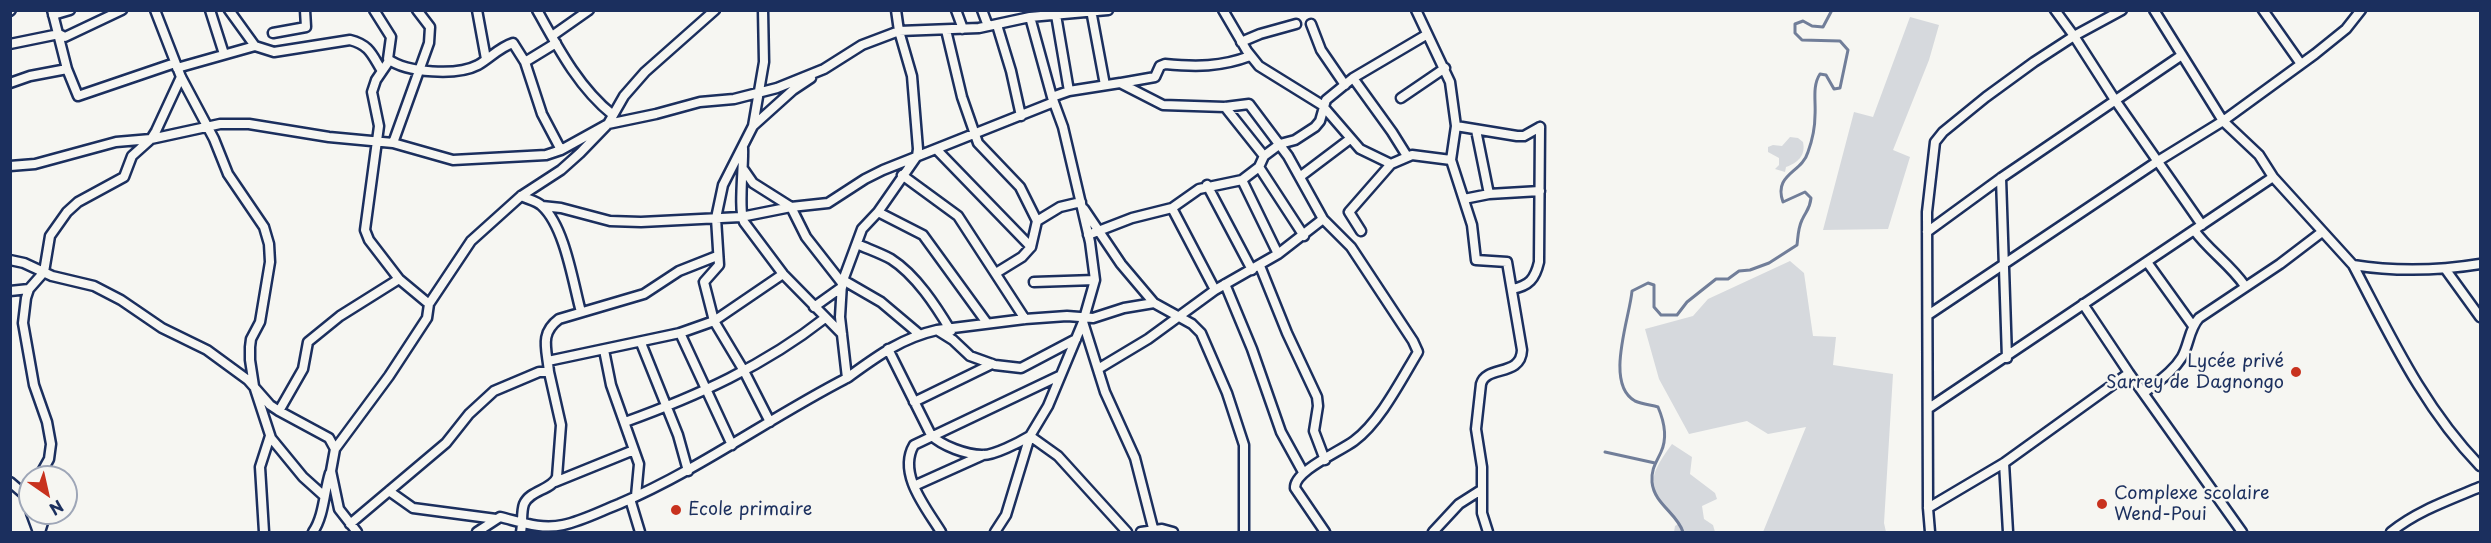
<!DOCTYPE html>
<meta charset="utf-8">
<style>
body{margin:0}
#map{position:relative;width:2491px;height:543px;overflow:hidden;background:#f6f6f2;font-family:"Playpen Sans",sans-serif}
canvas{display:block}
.frame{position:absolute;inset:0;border:12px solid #1b2f5e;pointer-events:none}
.north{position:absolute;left:18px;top:465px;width:60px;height:60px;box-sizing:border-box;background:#f6f6f2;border:2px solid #9ea6b7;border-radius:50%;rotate:146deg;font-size:16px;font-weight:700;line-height:24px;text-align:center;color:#1b2f5e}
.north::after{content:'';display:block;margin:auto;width:21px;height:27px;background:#c8321e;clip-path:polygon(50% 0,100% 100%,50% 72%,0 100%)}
</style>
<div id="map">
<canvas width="2491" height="543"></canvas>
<div class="frame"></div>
<div class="north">N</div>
</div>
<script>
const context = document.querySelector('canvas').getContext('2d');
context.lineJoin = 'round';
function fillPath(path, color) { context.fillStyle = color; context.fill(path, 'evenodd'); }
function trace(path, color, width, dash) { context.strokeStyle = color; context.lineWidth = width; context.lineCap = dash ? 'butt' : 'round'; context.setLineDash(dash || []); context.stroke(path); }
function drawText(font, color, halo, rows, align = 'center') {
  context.font = font + ' "Playpen Sans",sans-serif'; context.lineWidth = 5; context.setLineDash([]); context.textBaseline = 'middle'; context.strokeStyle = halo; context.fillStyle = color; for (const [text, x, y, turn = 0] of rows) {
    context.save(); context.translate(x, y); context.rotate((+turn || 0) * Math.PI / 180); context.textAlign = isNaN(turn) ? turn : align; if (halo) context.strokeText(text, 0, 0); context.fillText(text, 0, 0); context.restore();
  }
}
fillPath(new Path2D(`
 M1910 17 1939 25 1929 60 1893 150 1910 157 1888 229 1823 230 1854 112 1873 117Z
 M1790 137 1798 138 1803 142C1806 155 1798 163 1786 167L1785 172 1775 169 1779 165V158L1768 152V147L1773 145 1782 146Z
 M1790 261 1804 273 1813 336 1836 337 1833 365 1893 374 1884 523 1886 532H1763L1806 427 1768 434 1747 421 1689 434 1659 379 1645 329 1693 316 1708 299Z
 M1672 444 1692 457 1690 474 1715 493 1717 499 1702 506 1704 519 1713 525 1715 532H1674L1675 526 1680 523C1649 490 1643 483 1672 444Z`), '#d6d9dd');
trace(new Path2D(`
 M1605 452 1655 463
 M1683 532C1677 513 1654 504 1652 482 1651 469 1656 463 1661 452 1668 437 1664 421 1658 407 1651 405 1642 404 1635 401 1604 384 1630 317 1632 291L1648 283 1654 285V307L1661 315H1677L1687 302 1716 279H1728L1739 271 1750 270 1769 263 1797 245C1798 237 1798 228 1802 220 1806 211 1810 209 1811 198L1805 192 1783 202C1773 174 1802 173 1808 152 1812 141 1815 127 1815 115 1816 102 1812 86 1820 74L1826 75 1834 89 1840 88 1848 50 1840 41 1802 40 1795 33V24L1803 21 1812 26 1823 27 1832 10`), '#717e99', 3);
const minor = new Path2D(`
 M52 10 67 69 78 96 175 63
 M155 10 181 77 214 139 228 174 264 227 269 244 270 262 260 322 251 339 250 347V360L254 386 271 438 303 477 323 495
 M210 10 224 54
 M374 10 391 37 388 59C407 73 457 76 478 65 490 58 500 47 513 43L525 62 542 114 561 150
 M477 10 486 59
 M537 10C558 48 579 88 613 115
 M956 10 963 29
 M982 10 988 26
 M1091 10 1105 85
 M1223 10 1247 51 1259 66 1322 105 1360 149 1391 164 1412 155 1451 160
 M1416 10 1450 82 1456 126 1451 160 1472 225 1476 260 1507 262 1522 350C1521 377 1486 365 1481 384L1476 429 1482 467V513L1488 532
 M2055 10 2074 36 2115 100 2202 225
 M2154 10 2223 121 2259 155 2273 177 2353 265C2397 272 2437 271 2480 264
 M2263 10 2301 64
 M10 11 11 10
 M53 15 70 10
 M1056 15 1069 91
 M1311 24 1321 50 1345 85
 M997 25 1011 71 1021 116
 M946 30 962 97 978 143 1020 187 1037 221 1031 247
 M273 33 306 27 305 10
 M552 36 589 10
 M1241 42 1260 34 1296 24
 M10 44 59 34 65 37 122 10
 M255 46 274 52 350 40C370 45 372 55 382 71
 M389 61 376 80 372 92 379 126 365 230 369 240 399 279
 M525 62 556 43
 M177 68 255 46 229 10
 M1353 78 1392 132 1407 156
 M10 83 30 76 67 69
 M1121 83 1155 77 1160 66 1165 64C1196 67 1221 67 1250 56
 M1052 97 1069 91 1120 83 1163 105 1225 107 1249 104 1288 156 1323 219 1351 247 1413 341 1418 352C1401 380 1380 422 1354 441 1339 452 1294 471 1295 488L1325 532
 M1401 98 1445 68
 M1225 107 1264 156 1259 167 1304 236
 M753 126 764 62 763 10
 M1456 126 1517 136H1524L1540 127
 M1476 130 1489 194
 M393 143 429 43 430 27 417 10
 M743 148C744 164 738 211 744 222L783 274 842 334
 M937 150 1031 247 1022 257 996 273
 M1264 156 1280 144 1295 140 1315 127 1320 121 1326 100 1353 78 1426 35
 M10 166 35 164 116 142 151 139 220 124H249L329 137 393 143 453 160 546 155 561 150 608 124 656 114 700 102 734 99 777 88 824 69 862 45 899 31 979 28 1030 17 1108 10
 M744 170 753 183 791 207 806 237 842 283
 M902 175 958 216 1025 319
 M1301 176 1350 139
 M2001 178 2007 358
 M1242 180 1278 254
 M1207 185 1252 270
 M521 196C527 199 537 201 542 206 565 227 573 283 581 312
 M1464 199 1489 194 1540 191
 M542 206 561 208 610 221 641 222 741 217 791 207 828 203 865 179 883 170 1054 102
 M1172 208 1215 290
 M878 212 923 235 987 323
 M1037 221 1060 207 1081 202
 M2194 230C2209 251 2230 264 2245 286
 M1361 231 1349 212 1391 164
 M1927 232 2001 178 2182 55
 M1088 235 1132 218 1172 208 1199 189 1242 180 1259 167
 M857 244C868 249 880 253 891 259 916 275 936 306 951 331
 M10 260 24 263 52 276 94 286 121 300 162 328 207 350 248 380 270 405 279 411 329 438 335 449 331 471 339 509 357 532
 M2147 262 2193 326
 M2353 265C2391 337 2423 407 2480 466
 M1260 266 1287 333 1317 397 1318 406 1314 431 1325 460
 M2446 270 2480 317
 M843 280 881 302 919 334
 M1034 282 1095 280
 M1225 284 1252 349 1281 432 1303 472
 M1512 289C1529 286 1535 279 1539 262L1540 127
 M10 291 29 289
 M1154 303 1192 324 1201 333 1227 393 1244 445V532
 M2083 304 2129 373 2242 532
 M814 307 842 287
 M1928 315 2158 161 2223 121 2315 54 2346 29 2361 10
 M1083 322 1105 392 1135 458 1154 532
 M937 330 1025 319 1067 316 1093 318 1124 308 1154 303 1121 264 1084 209
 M641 343 678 435 688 471
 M888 349 931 435C942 446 967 455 982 455 993 456 1020 442 1030 436L1058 456 1127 532
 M604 350 611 385 639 464 636 496
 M548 361 680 333
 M1098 369 1148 339 1215 290 1278 254 1323 219
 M847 378C876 357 901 338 937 330L953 340 970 356 995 365 1021 368 1076 339
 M2144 393C2157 382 2173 372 2182 357 2189 345 2189 329 2199 318L2280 264 2322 232
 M914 402 992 364
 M1929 408 2273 177
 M279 411 303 369 308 342 340 316 399 279 429 304
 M625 422C697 396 764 366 825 318
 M770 422 744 371 714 321 704 282 719 265 716 218 723 185 753 126 793 90 811 78
 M732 445 680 333 714 321 783 274
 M335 449 389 376 427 318 429 304 471 241 521 196 561 170 580 153 608 124 624 96 645 72 715 10
 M2004 463 2008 532
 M39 477 49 459 51 444 47 422 34 385 23 323 26 298 29 289 44 272 50 236 67 212 78 202 124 177 132 156 151 139 156 131 181 77
 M10 482 24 494 30 507
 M555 482 634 450
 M914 486 983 455
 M389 491 413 508 496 519
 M630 499 640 532
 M1928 508 2004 463 2129 373
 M31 513 38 532
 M350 524 446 443 469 414 494 391 539 372H549C547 349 539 334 559 319L644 294 679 271 717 256
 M40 532 46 513
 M264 532 260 467 270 436
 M313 532C324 516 324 492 330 473
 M477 532 500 517C521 522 541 530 563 525 582 521 601 511 619 504 699 470 769 418 847 378L840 317 842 283 862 229 878 212 917 156 918 149 912 76 899 31 896 10
 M521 532C523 523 521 512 524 504 530 490 552 490 557 477L561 425 549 372
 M941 532C927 509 897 474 914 445L1059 376
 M995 532 1006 515 1030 436 1048 406 1083 322 1095 280 1090 242 1063 127 1052 97 1030 17
 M1141 532 1162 529 1173 532
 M1433 532 1459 504 1481 490
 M1930 532 1928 508 1927 212 1935 142 1943 132 1986 97 2034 62 2074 36 2122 10
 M2391 532C2417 511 2449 500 2480 487`);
trace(minor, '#1b2f5e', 13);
trace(minor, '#f6f6f2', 8);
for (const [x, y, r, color] of [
 [2296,372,6,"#c8321e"],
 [2102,504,6,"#c8321e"],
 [676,510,6,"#c8321e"]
]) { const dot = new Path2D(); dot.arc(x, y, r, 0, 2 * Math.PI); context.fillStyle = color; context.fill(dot); trace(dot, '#f6f6f2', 2); }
drawText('18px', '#1b2f5e', '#f6f6f2', [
 ["Lycée privé",2284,362,"right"],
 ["Sarrey de Dagnongo",2284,383,"right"],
 ["Complexe scolaire",2114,494],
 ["Wend-Poui",2114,515],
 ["Ecole primaire",688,510]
], 'left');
</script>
